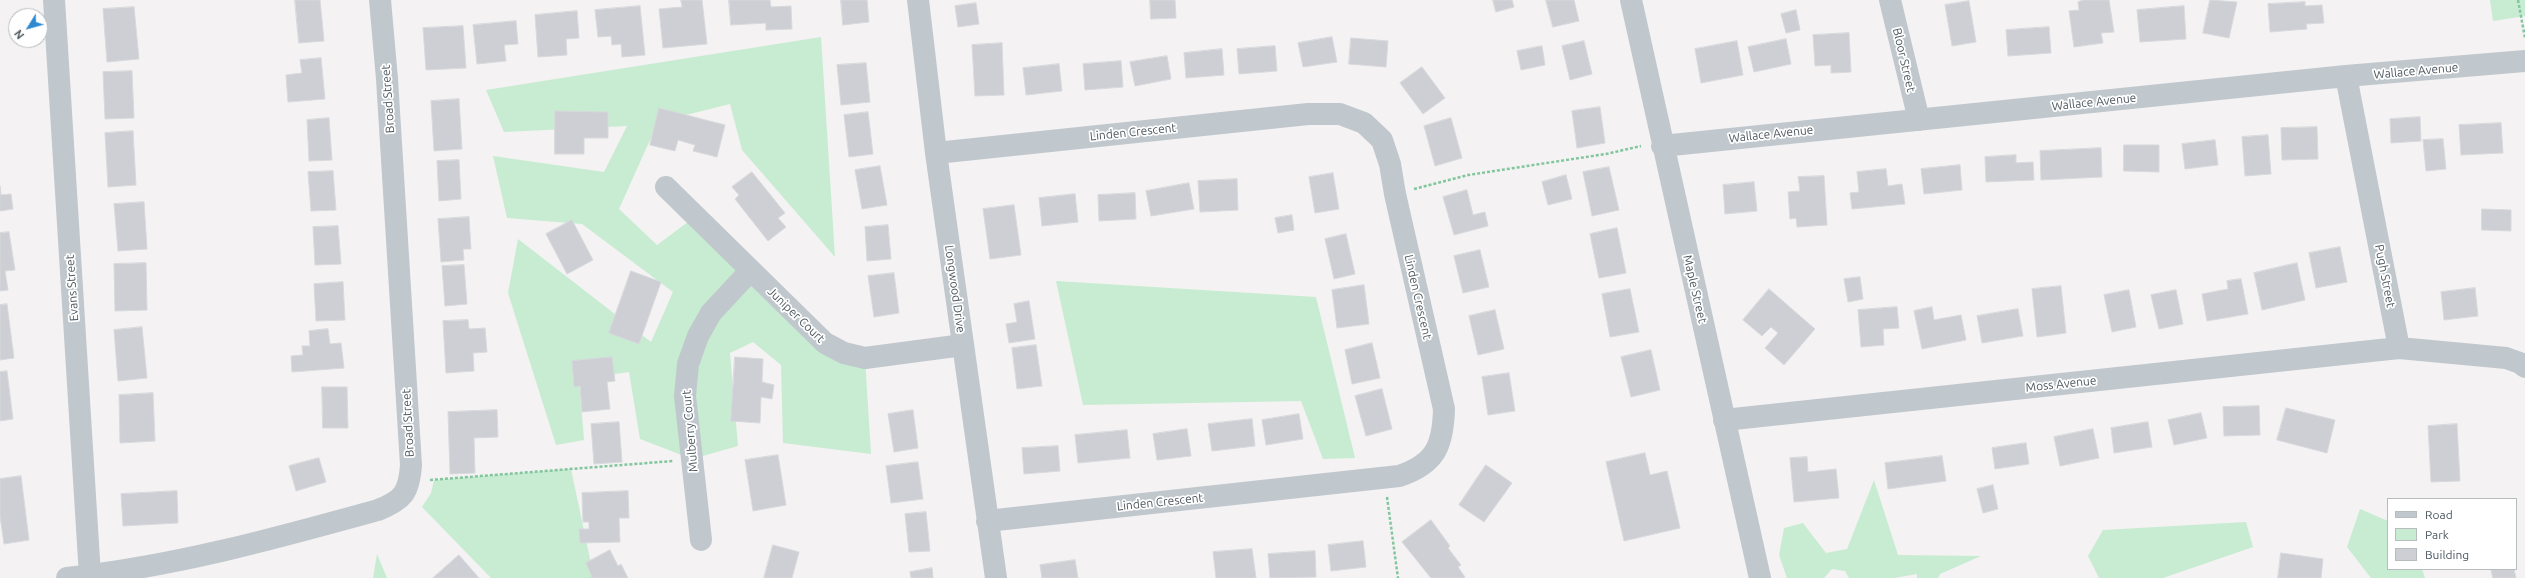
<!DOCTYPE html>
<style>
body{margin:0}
#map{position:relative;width:2525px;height:578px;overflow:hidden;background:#f4f2f3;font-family:Ubuntu,sans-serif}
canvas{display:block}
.legend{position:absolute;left:2387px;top:498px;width:130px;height:72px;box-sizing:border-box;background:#fff;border:1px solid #b7bcbf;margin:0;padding:5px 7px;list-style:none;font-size:12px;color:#4c575e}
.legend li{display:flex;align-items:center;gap:8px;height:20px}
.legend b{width:20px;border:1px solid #b7bcbf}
.north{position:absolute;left:8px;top:8px;width:40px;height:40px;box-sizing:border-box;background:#fff;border:1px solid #b7bcbf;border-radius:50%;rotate:233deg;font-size:11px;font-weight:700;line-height:16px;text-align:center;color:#4c575e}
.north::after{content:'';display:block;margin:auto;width:14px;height:18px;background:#2e89d2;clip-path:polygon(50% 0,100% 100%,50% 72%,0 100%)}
</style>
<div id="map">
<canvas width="2525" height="578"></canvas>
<ul class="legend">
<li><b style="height:5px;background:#c0c8cd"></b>Road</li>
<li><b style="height:11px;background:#c7ecd1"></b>Park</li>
<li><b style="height:11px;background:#cdcfd4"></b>Building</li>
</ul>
<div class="north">N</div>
</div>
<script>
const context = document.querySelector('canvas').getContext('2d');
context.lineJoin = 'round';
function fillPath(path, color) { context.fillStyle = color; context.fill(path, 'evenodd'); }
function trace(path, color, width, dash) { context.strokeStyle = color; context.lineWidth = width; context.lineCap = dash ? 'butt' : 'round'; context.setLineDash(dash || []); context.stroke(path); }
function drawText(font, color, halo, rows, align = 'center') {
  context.font = font + ' Ubuntu,sans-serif'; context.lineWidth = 3.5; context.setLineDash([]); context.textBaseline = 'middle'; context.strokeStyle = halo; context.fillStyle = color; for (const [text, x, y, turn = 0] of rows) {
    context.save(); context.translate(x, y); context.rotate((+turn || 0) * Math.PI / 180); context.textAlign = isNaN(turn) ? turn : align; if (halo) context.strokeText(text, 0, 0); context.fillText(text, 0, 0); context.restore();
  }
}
fillPath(new Path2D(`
 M2490 0H2525V16L2493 21Z
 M821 37 835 257 742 150 730 104 658 122 619 209 657 245 696 216 825 343 865 358 871 454 783 443 781 365 753 342 730 353 738 446 692 459 640 439 629 372 579 379 584 440 556 445 508 293 518 239 651 342 673 292 582 224 507 218 493 156 604 172 627 126 504 132 486 90Z
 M1056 281 1316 297 1355 458 1323 459 1301 401 1083 405Z
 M571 469 594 578H491L422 507 431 493 434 480Z
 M1874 480 1898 555 1981 556 1940 574 1938 578H1917V574L1894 578H1849L1845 571 1832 569 1824 578H1787L1779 555 1784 528 1803 523 1826 553 1847 549Z
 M2360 509 2388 521V569H2422L2425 578H2371L2347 547Z
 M2246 522 2253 547 2163 578H2099L2088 556 2103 530Z
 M377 554 387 578H373Z`), '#c7ecd1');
const building = new Path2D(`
 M295 0H320L324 41 299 43Z
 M681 0H702L707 44 663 48 659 9 682 7Z
 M729 0H770L771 7 791 6 792 29 766 30V23L731 25Z
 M841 0H867L869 22 843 25Z
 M1150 0H1175L1176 18 1151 19Z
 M1493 0H1512L1514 7 1496 12Z
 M1546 0H1574L1579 21 1553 27Z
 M2084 0H2109L2114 32 2101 33 2103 43 2074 47 2069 11 2079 10 2078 2Z
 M2210 0 2237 2 2229 38 2203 33Z
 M1969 1 1976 42 1952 46 1945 5Z
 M2305 2V6L2322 5 2324 23 2306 24 2307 29 2270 32 2268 4Z
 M976 3 979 24 958 27 955 6Z
 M640 6 645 55 622 57 621 44 612 45 611 36 598 37 595 10Z
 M2184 6 2186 39 2140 42 2137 10Z
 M134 7 139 59 107 62 103 9Z
 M1796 10 1800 30 1786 33 1781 14Z
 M577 11 579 38 566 39 567 55 538 57 535 15Z
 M516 21 518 44 504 45 506 61 477 64 473 25Z
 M463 26 466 68 426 70 423 28Z
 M2049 27 2051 53 2008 56 2006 30Z
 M1849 33 1851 72 1831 73V65L1815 66 1813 35Z
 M1332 37 1337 62 1303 67 1298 43Z
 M1351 38 1388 41 1386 67 1349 64Z
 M1786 39 1791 64 1754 72 1748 47Z
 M1584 41 1592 74 1570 80 1562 46Z
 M1737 41 1743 75 1701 83 1695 49Z
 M1002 43 1004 95 975 96 972 45Z
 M1275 46 1277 71 1239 74 1237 49Z
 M1542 46 1545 65 1521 70 1517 51Z
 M1222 49 1224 75 1186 78 1184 53Z
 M1167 56 1171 79 1135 86 1130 62Z
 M321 58 325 99 288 102 286 75 302 73 300 60Z
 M1121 61 1123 87 1085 90 1083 64Z
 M866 63 870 102 841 105 837 65Z
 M1059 64 1062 91 1026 95 1023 68Z
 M1422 67 1445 98 1423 114 1400 83Z
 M132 71 134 118 105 119 103 72Z
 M459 99 462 149 434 151 431 101Z
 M1600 107 1605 143 1577 148 1572 111Z
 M659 108 725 125 717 157 693 151 695 145 678 140 675 151 650 145Z
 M555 111 608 112V138H584V154H555Z
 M868 112 873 154 849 157 844 115Z
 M2420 117 2421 141 2391 143 2390 119Z
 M329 118 332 160 309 161 307 120Z
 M1451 118 1462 158 1435 166 1424 126Z
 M2501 123 2503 153 2461 155 2459 125Z
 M2317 127 2318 159 2282 160 2281 128Z
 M133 131 136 185 108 187 105 133Z
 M2268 135 2271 174 2245 176 2242 137Z
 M2443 139 2446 169 2426 171 2423 140Z
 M2215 140 2218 165 2185 169 2182 144Z
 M2124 145H2159V172L2124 171Z
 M2101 148 2102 177 2041 180 2040 151Z
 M2016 155V163L2033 162 2034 180 1986 182 1985 157Z
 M459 160 461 199 439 201 437 161Z
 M1960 165 1962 190 1924 194 1921 169Z
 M880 166 887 205 862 209 855 170Z
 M1609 167 1619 210 1592 216 1583 172Z
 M1886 169 1888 186 1902 184 1905 204 1852 209 1850 193 1859 192 1857 172Z
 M333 171 336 210 311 211 308 172Z
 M752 172 785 213 778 218 786 227 768 241 735 199 739 195 732 187Z
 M1333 173 1339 209 1315 213 1309 177Z
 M1566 175 1572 199 1548 205 1542 182Z
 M1824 176 1827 225 1797 227 1796 218 1790 219 1788 192 1800 191 1798 177Z
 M1237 179 1238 210 1200 212 1198 181Z
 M1754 182 1757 211 1725 214 1723 185Z
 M1189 183 1194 209 1151 216 1146 191Z
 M0 186 1 195 11 194 13 209 0 211Z
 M1467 190 1473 215 1485 212 1488 226 1454 235 1443 197Z
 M1135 193 1136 219 1099 221 1098 195Z
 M1075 194 1078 222 1042 226 1039 198Z
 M144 202 147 249 118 251 114 204Z
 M1014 205 1021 255 990 259 983 209Z
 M2482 209 2511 210V231L2482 230Z
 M1292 215 1294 230 1278 233 1275 218Z
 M469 217 471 249H463L464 260 441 262 438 219Z
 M572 220 593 260 567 274 546 234Z
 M888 225 891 259 867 261 865 227Z
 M338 226 341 264 315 265 313 227Z
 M1617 228 1626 273 1599 278 1590 234Z
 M9 232 15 270 5 271 8 290 0 291V233Z
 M1346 234 1355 274 1334 279 1325 239Z
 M2340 247 2347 282 2316 288 2309 253Z
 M1480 250 1489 287 1463 293 1454 256Z
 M146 263 147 310 115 311 114 264Z
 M2297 263 2305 300 2262 310 2254 273Z
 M464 265 467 304 445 306 442 266Z
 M631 271 661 282 639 344 609 333Z
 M894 273 899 313 874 317 868 276Z
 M1860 277 1863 299 1848 302 1844 279Z
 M2241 279 2248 314 2207 321 2202 294 2228 289 2227 281Z
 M343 282 345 320 316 321 314 284Z
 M1364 285 1369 324 1337 328 1332 290Z
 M2061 286 2066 333 2037 337 2032 289Z
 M2475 288 2478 316 2444 320 2441 292Z
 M1630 289 1639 332 1610 337 1602 294Z
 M1769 289 1815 329 1784 365 1765 348 1778 333 1771 327 1762 336 1743 320Z
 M2129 290 2136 327 2112 332 2104 295Z
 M2176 290 2183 324 2159 329 2151 295Z
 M1029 301 1035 339 1009 343 1006 324 1017 322 1014 304Z
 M7 304 14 358 0 360V305Z
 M1897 307 1899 328 1883 329 1884 345 1861 347 1858 310Z
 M1932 307 1934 320 1961 315 1966 340 1922 349 1914 311Z
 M2018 309 2023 336 1982 343 1977 316Z
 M1495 310 1504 349 1478 355 1469 316Z
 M468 320 469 329 485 328 487 352 473 353 474 371 446 373 443 321Z
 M142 327 147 378 118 381 114 330Z
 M328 329 330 344 341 343 344 368 292 372 291 356 303 355 302 346H310L309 331Z
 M1372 343 1380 378 1352 384 1345 350Z
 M1036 345 1042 386 1017 389 1012 348Z
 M1651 350 1660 390 1631 397 1621 357Z
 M612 357 615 381 607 382 610 409 582 412 580 386 574 387 572 361Z
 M735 357 763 359 762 382 774 385 772 399 761 397 760 423 731 421Z
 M7 371 13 419 0 421V372Z
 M1509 373 1515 411 1488 415 1482 377Z
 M322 387H347L348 428H323Z
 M1382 389 1392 429 1366 436 1355 396Z
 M153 393 155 441 120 443 119 395Z
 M2259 406 2260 435 2224 436 2223 407Z
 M2286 408 2335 420 2327 453 2277 440Z
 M497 410 498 437 474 438 475 473 450 474 448 412Z
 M913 410 918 448 894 452 888 414Z
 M2201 413 2207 438 2174 445 2168 420Z
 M1299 414 1303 439 1266 445 1262 420Z
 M1252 419 1255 446 1212 451 1208 424Z
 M619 422 622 462 594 464 591 424Z
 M2148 422 2152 447 2114 453 2111 428Z
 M2457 424 2460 481 2431 482 2428 426Z
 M1187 429 1191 456 1157 460 1153 434Z
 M2093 429 2099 458 2060 466 2054 437Z
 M1127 430 1130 458 1078 463 1075 435Z
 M2026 443 2029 464 1995 469 1992 448Z
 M1058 446 1060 471 1024 474 1022 448Z
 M1645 453 1650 475 1667 471 1680 528 1624 541 1606 462Z
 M778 455 786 505 753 511 745 460Z
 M1942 456 1946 481 1888 489 1885 463Z
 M1807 457 1808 472 1836 469 1839 498 1794 502 1790 458Z
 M319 458 326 482 296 491 289 466Z
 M918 462 923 499 891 503 886 466Z
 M1486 465 1512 483 1484 522 1459 505Z
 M21 476 29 540 4 544 0 516V479Z
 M1993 485 1998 509 1983 513 1977 489Z
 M177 491 178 523 123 526 121 494Z
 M628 491 629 518H619L620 542 580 543 579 529H589V522H583L582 493Z
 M926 512 930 551 909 552 905 514Z
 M1431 520 1450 546 1448 548 1461 565 1458 567 1465 577 1463 578H1431L1402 542Z
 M1363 541 1366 567 1331 571 1328 545Z
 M773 545 799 552 792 578H764Z
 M1252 549 1256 578H1216L1213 552Z
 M610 550 618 566 621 564 628 578H590L592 577 586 563Z
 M1315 551 1316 577 1270 578 1268 554Z
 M2281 553 2323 559 2321 578H2278Z
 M459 555 479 578H433Z
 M1075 560 1078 578H1042L1040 565Z
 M932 568 933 578H911L910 572Z
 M2491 569H2514L2516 578H2493Z`);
fillPath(building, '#cdcfd4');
trace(building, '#d7d9dc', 1);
trace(new Path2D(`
 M2518 0 2525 38
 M1414 189 1468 175 1606 154 1641 146
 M430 480 673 461
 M1387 497 1398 578`), '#82c69d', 2.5, [3, 2]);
trace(new Path2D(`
 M54 0 90 576
 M918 0 936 153 996 578
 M1631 0 1760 578
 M1890 0 1919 120
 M2346 76 2399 348 2506 358 2520 363 2525 367
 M1662 146 2346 76 2525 61
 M936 153 1308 114H1340L1364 123 1382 140 1390 164 1395 194 1444 409C1443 445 1436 464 1399 476L987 521
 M666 187 825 343 844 353 865 358 963 345
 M1724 420 2399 348
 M701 540 685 396 688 364 698 336 711 313 750 271
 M67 578C176 566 273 539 378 510 403 500 409 493 411 465L387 79 380 0`), '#c0c8cd', 22);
drawText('12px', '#4c575e', '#fff', [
 ["Bloor Street",1904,60,77],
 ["Wallace Avenue",2416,71,-5],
 ["Broad Street",388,99,-94],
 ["Wallace Avenue",2094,102,-6],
 ["Linden Crescent",1133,132,-6],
 ["Wallace Avenue",1771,134,-6],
 ["Pugh Street",2385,276,79],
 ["Evans Street",72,288,-94],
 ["Longwood Drive",955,289,82],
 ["Maple Street",1695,289,77],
 ["Linden Crescent",1418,297,77],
 ["Juniper Court",796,315,44],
 ["Moss Avenue",2061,384,-6],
 ["Broad Street",408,423,-93],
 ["Mulberry Court",690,431,-95],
 ["Linden Crescent",1160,502,-6]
]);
</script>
